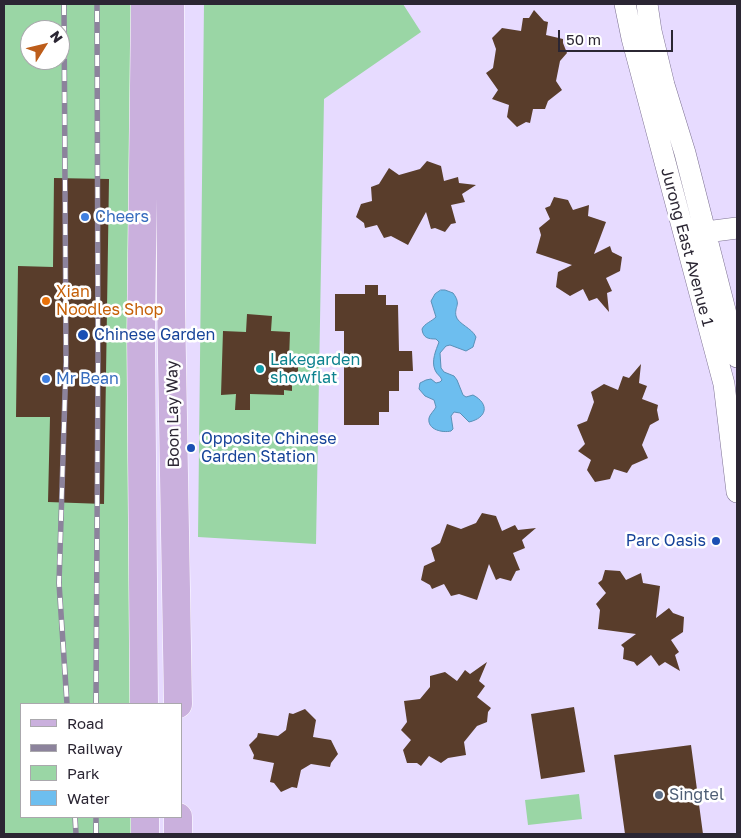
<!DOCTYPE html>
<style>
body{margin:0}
#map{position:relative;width:741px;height:838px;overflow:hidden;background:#e7dbff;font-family:"Golos Text",sans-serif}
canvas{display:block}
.frame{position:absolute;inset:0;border:5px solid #2b2633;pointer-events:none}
.legend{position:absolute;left:20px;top:703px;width:162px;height:115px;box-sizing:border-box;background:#fff;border:1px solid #aaa8ad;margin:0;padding:6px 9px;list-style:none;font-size:15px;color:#2b2633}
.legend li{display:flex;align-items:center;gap:10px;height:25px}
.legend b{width:25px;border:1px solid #aaa8ad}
.north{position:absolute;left:20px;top:20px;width:50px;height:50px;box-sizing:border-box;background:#fff;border:1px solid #aaa8ad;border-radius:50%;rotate:54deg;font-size:14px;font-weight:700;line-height:20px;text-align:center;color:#2b2633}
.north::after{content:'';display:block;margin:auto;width:18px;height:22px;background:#bd5d1a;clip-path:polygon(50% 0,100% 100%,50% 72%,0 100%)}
.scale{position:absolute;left:558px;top:30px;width:115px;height:22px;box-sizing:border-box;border:2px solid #2b2633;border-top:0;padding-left:6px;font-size:15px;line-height:18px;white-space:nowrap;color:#2b2633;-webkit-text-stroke:4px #fff;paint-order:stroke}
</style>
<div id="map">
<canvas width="741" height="838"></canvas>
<div class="frame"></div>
<ul class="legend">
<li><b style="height:6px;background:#cab0dd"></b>Road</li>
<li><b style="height:6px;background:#8c839c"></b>Railway</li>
<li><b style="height:14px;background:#9ad6a5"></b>Park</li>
<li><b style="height:14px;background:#6dbeef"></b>Water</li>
</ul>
<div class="north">N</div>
<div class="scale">50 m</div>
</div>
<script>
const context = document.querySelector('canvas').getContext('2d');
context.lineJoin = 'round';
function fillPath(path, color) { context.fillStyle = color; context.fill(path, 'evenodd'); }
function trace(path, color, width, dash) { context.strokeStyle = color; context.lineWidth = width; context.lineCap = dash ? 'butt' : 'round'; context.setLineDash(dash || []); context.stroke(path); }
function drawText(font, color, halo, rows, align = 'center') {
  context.font = font + ' "Golos Text",sans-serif'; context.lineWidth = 5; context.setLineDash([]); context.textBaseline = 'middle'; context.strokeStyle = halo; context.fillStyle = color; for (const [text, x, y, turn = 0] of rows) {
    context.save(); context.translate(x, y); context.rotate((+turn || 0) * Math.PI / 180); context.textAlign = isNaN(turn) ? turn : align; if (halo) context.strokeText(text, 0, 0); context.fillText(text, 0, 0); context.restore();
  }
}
fillPath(new Path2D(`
 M4 4H145L144 704H21V817H145V834H4ZM30 30H60V60H30Z
 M204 4H403L421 32 324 99 316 544 198 537Z
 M579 794 582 819 528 825 525 800Z`), '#9ad6a5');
const water = new Path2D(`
 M441 290H445L453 293C462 305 454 306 456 316 458 324 472 328 476 337L473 347 466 351 450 345 446 346 440 353 441 368 444 372 454 376 457 380 463 395 466 397 473 395C490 404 487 418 469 422L460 413 454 412 451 416 453 429 451 431C443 433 427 430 429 418 430 414 434 411 436 407L434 400 425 396 419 389 420 383 426 380 431 379 436 383 440 382 442 380C440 375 437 375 435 370 431 361 436 350 439 342L436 339C428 339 423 338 422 329 425 323 431 322 436 317L431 301 435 294Z`);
fillPath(water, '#6dbeef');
trace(water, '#5990b7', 1);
fillPath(new Path2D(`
 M534 10 544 21 548 22 546 35 563 39V43L567 53 560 61 556 81 562 90 548 101 545 109H533L530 123 526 122 517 127 507 117 509 105 492 99 498 90 486 73 493 68 496 49 492 38 502 28 521 31 523 18H529Z
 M427 161 441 166 444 181 458 177 459 183 476 185 462 194 465 202 451 205 456 223 451 224 445 232 435 228 431 229 426 212 408 245 391 236 384 238 377 225 365 228 364 223 356 217 361 204 372 201 371 187 379 184 389 168 399 175 420 169Z
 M54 178 109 179 104 504 48 502 50 417H16L18 266 53 267Z
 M554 197 568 200 573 210 589 205 588 216 606 222 594 254 610 246 612 252 622 257 620 271 606 278 612 291 607 293 609 312 597 298 589 301 583 289 570 296 556 287 558 272 572 265 536 253 541 235 539 228 550 219 545 208 550 206Z
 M365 285H378V295H386V305H398L399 351H412L413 371H399V391H389V412H379V425H344V331H335V294H365Z
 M247 314 272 316 271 331 290 332 289 360 298 361V376L292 381V391L284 390V395L250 394V410H235L236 394 221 395 223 331 246 332Z
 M641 364 639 383 647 386 642 399 658 405 657 410 659 420 650 425 642 445 648 458 632 465 627 473 614 469 610 479 595 482 587 470 591 460 578 451 585 444 577 425 587 421 594 402 591 392 604 384 618 390 623 376 629 378Z
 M482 513 496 516 502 531 515 525 518 530 536 528 522 540 525 548 513 553 520 570 516 571 511 581 500 578 496 580 489 564 477 600 459 594 451 596 444 584 432 589 430 585 421 580 424 566 435 561 431 548 440 543 447 524 461 529 476 523Z
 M605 570 620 571 626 580 641 573 643 583 660 586 656 618 669 608 673 613 684 617 683 632 671 640 679 652 675 655 680 671 665 662 659 666 651 655 637 666 634 662 623 659 624 648 621 645 636 634 598 629 600 610 596 604 606 593 598 583 602 580Z
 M487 662 479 681 485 686 477 697 491 708 488 712 487 722 477 726 464 742 466 755 448 758 441 763 429 756 421 766 417 763H407L403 750 411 740 401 730 407 722 404 701 420 699 430 687V676L445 672 457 681 465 670 470 674Z
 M574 707 585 772 541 779 531 714Z
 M305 709 316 720 313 737 331 740 338 754 331 763 330 767 311 764 301 770 297 788 292 787 281 792 274 783 270 782 274 763 253 759 254 755 249 745 257 737 258 733 278 736 286 730 289 713 293 714Z
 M691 745 703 834H625L614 755Z`), '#593d2b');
const minor = new Path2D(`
 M625 4 632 38 724 384 737 492
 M647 4 651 31 664 85 685 153 737 357
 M694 237 706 232 737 228`);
const major = new Path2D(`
 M170 4 171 303 178 704
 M144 704 141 335 145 4
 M145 817V834
 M178 834V817`);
trace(minor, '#7c7191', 22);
trace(major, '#fff', 29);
trace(minor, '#fff', 21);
trace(major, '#cab0dd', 28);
const rail = new Path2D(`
 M64 4 66 362 59 583 67 704
 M96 704 98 363 97 4
 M75 817 76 834
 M96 834V817`);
trace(rail, '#8c839c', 5.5);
trace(rail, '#fff', 4, [11]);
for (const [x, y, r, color] of [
 [85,217,5,"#3f7fe0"],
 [46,301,5,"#e8710a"],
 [83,335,6,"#1a4fb4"],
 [260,369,5,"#0f9aa8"],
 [46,379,5,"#3f7fe0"],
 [191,448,5,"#1a4fb4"],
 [716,541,5,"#1a4fb4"],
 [659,795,5,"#5c6f8a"]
]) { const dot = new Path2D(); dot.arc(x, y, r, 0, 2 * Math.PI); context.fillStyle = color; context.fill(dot); trace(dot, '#fff', 2); }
drawText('16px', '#366cbe', '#fff', [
 ["Cheers",95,217],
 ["Mr Bean",56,379]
], 'left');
drawText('16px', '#2b2633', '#fff', [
 ["Jurong East Avenue 1",687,247,75],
 ["Boon Lay Way",173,414,-91]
]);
drawText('16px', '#c56008', '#fff', [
 ["Xian",56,292],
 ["Noodles Shop",56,310]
], 'left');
drawText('16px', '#164399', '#fff', [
 ["Chinese Garden",94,335],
 ["Opposite Chinese",201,439],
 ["Garden Station",201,457],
 ["Parc Oasis",706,541,"right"]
], 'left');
drawText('16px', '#0d838f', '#fff', [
 ["Lakegarden",270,360],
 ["showflat",270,378]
], 'left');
drawText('16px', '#4e5e75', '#fff', [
 ["Singtel",669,795]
], 'left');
</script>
